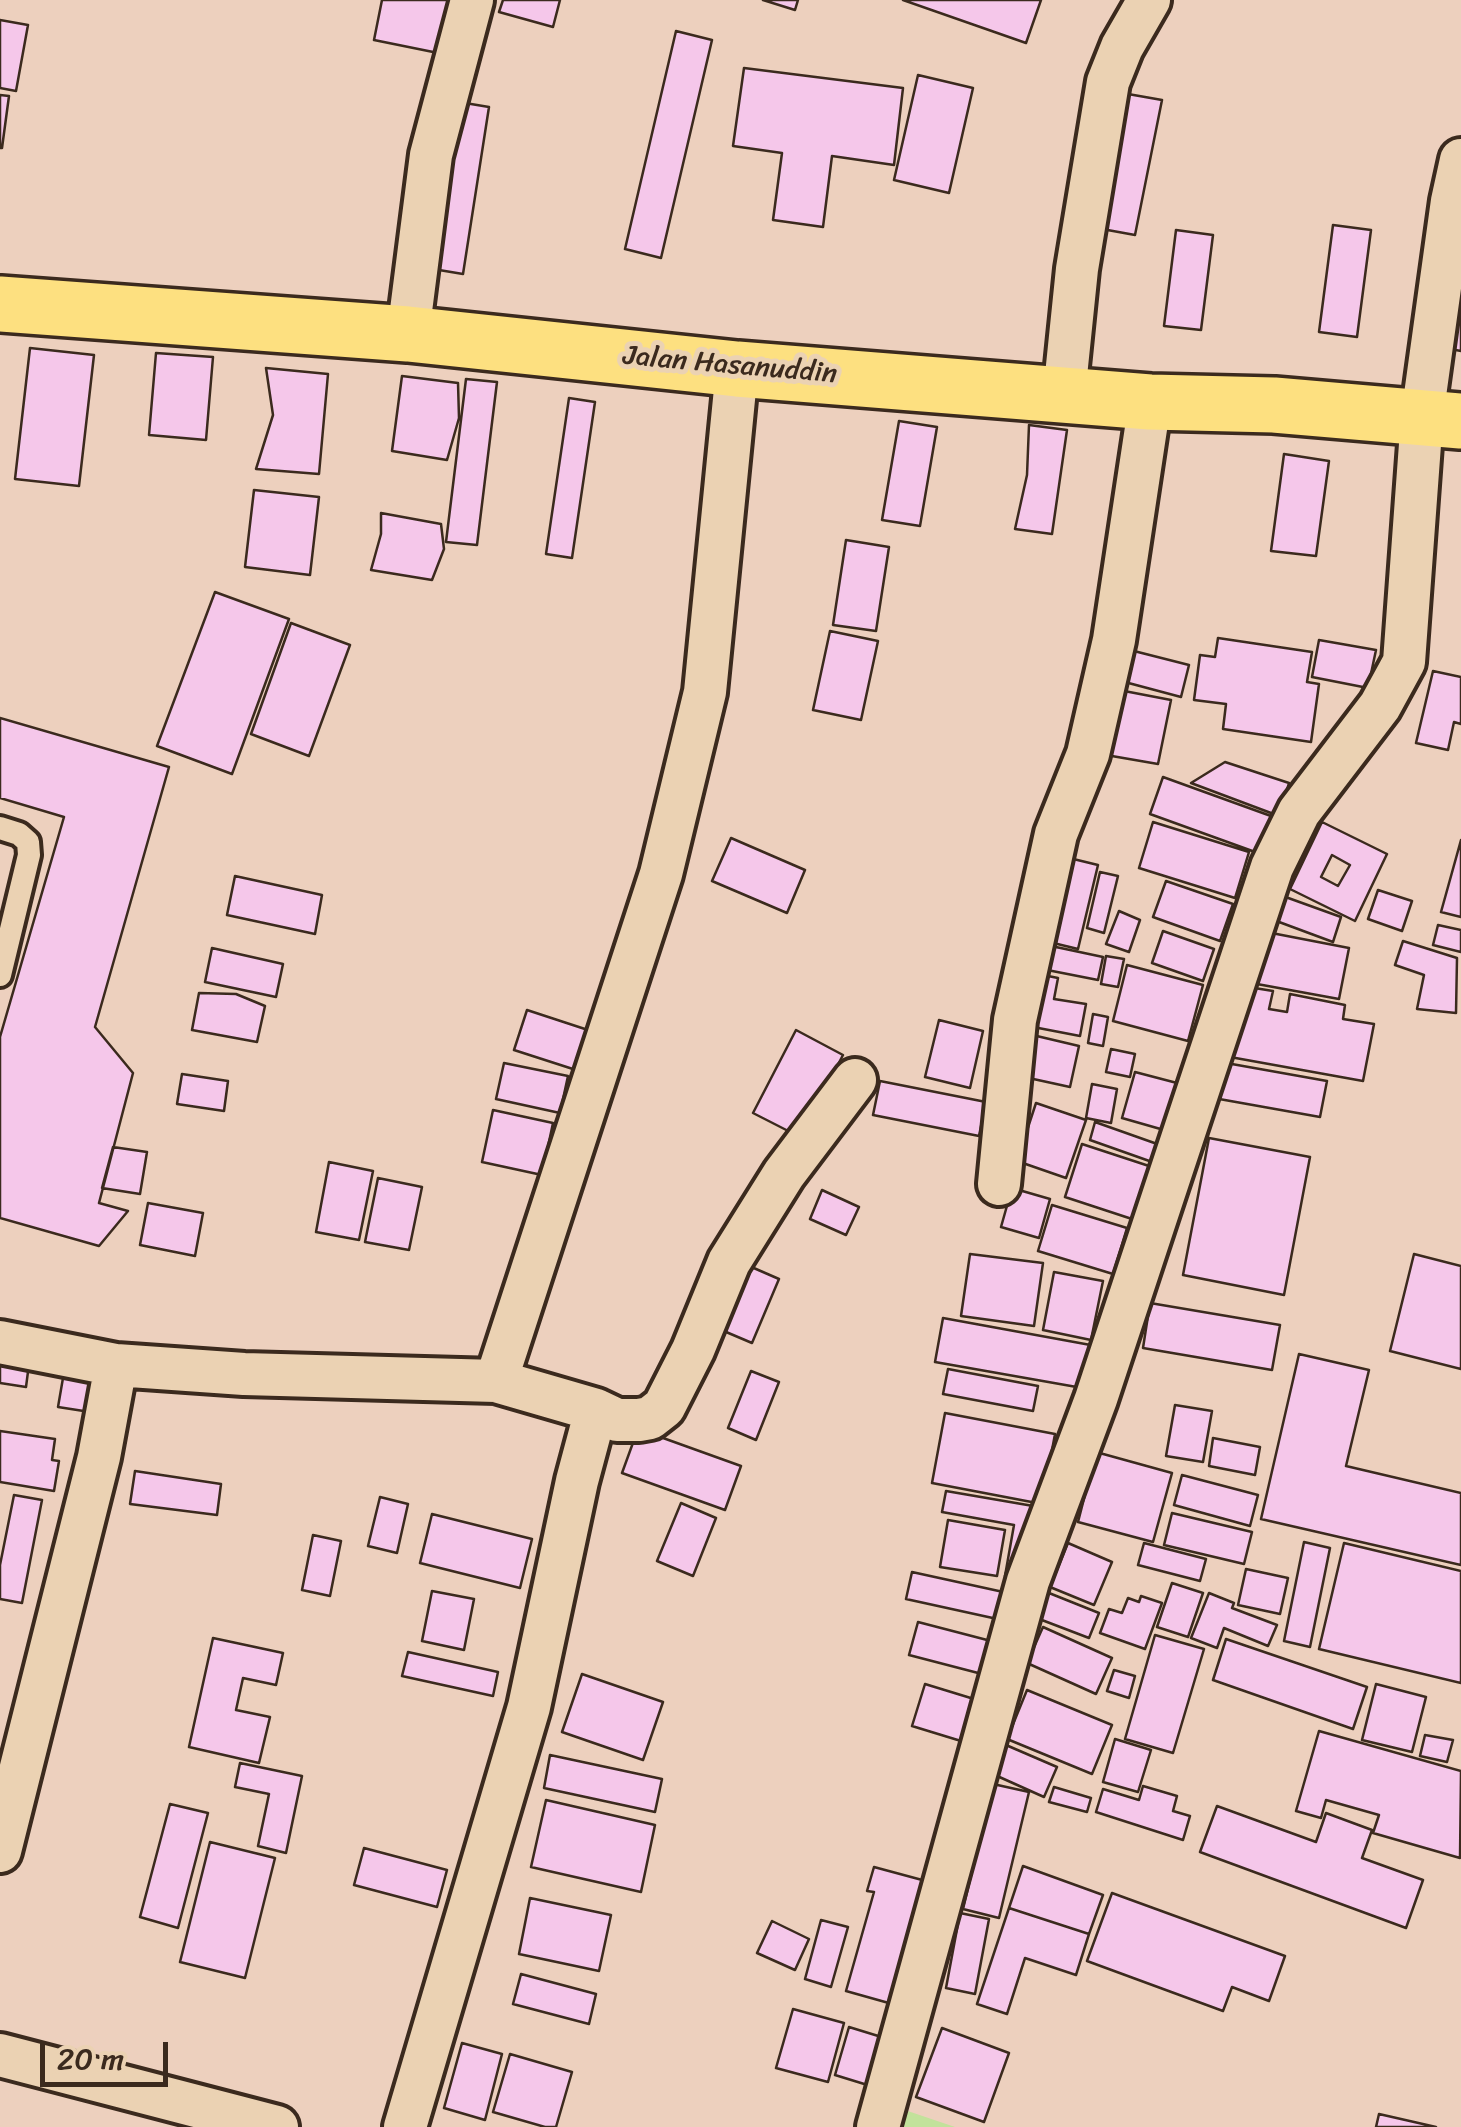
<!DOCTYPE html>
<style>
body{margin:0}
#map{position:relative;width:1461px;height:2127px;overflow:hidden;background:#edd0be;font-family:Sriracha,sans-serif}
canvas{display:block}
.scale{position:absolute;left:40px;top:2042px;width:128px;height:45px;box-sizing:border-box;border:5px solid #3b2a1e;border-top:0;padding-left:12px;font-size:30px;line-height:35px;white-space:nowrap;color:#3b2a1e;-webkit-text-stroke:8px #ebd2b3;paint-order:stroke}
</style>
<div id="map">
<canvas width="1461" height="2127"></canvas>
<div class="scale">20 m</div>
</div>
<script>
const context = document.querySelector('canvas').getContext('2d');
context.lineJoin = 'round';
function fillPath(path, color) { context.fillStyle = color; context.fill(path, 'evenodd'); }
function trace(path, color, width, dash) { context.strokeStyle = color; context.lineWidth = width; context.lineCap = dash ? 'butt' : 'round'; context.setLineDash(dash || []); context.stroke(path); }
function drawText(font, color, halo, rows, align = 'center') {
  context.font = font + ' Sriracha,sans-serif'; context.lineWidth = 10; context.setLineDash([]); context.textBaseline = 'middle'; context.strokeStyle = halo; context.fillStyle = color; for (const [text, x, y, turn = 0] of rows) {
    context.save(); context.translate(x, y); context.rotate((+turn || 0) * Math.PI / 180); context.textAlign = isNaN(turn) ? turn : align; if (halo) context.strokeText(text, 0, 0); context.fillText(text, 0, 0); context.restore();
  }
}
fillPath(new Path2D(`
 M887 2104 955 2127H880Z`), '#c2e29b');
const building = new Path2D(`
 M382 0H453L443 54 374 40Z
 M503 0H560L553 27 499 12Z
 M763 0H798L795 10Z
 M903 0H1041L1026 43Z
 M0 20 28 25 16 91 0 88Z
 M676 31 712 40 661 258 625 249Z
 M744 68 903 88 894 165 832 156 823 227 773 220 782 153 733 146Z
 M918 75 973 88 949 193 894 180Z
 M1128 94 1162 100 1135 235 1102 229Z
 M0 95 9 96 2 148H0Z
 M453 101 489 107 463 274 427 268Z
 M1333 225 1371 230 1357 337 1319 332Z
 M1176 230 1213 235 1201 330 1164 326Z
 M1461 262V351L1435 346Z
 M30 348 94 355 79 486 15 479Z
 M156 353 213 357 206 440 149 435Z
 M266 368 328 374 319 474 256 469 273 415Z
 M402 376 458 383 459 418 447 460 392 451Z
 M466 379 497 382 477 545 446 542Z
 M569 398 595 402 572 558 546 554Z
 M899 421 937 427 920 526 882 520Z
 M1029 425 1067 430 1052 534 1015 529 1027 475Z
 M1284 454 1329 461 1316 556 1271 551Z
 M254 490 319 497 310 575 245 567Z
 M381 513 441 524 444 549 432 580 371 570 381 534Z
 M846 540 889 547 876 631 833 625Z
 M215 592 289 619 232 774 157 746Z
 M291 623 350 645 309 756 251 734Z
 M830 631 878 641 861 720 813 710Z
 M1218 638 1312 652 1307 682 1319 684 1311 742 1223 729 1226 704 1194 700 1200 655 1215 657Z
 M1319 640 1376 650 1368 688 1312 677Z
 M1130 650 1189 665 1181 697 1121 681Z
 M1433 671 1461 677V724L1454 722 1448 750 1416 743Z
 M1119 690 1171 700 1158 764 1106 755Z
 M0 718 169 767 95 1027 133 1073 99 1203 128 1211 99 1246 0 1218V1037L64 817 0 798Z
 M1225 762 1289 783 1279 816 1191 783Z
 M1163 777 1282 820 1269 857 1150 814Z
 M1153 822 1249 852 1235 898 1139 868Z
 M1322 822 1387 854 1355 921 1290 889ZM1332 855 1350 865 1338 886 1321 877Z
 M731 838 805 870 787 913 712 881Z
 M1461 840V917L1441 912Z
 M1061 856 1098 865 1078 949 1041 940Z
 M1100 872 1118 876 1104 933 1087 928Z
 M235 876 322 895 315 934 227 915Z
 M1166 881 1233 904 1220 941 1153 917Z
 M1378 890 1412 901 1402 931 1368 919Z
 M1280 895 1341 917 1333 942 1271 919Z
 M1119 911 1140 920 1129 952 1106 944Z
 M1438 925 1461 930V952L1433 945Z
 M1256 930 1349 948 1339 999 1246 982Z
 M1163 931 1214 949 1203 981 1152 963Z
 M1403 941 1457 958 1456 1013 1417 1009 1424 975 1395 965Z
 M1037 943 1103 957 1098 980 1032 967Z
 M212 948 283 964 276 997 205 982Z
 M1106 956 1124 959 1118 987 1101 984Z
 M1127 965 1203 985 1188 1041 1113 1021Z
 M1038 974 1058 978 1054 999 1086 1004 1080 1036 1028 1026Z
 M1242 986 1273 991 1269 1009 1287 1012 1290 994 1345 1005 1343 1019 1374 1024 1363 1081 1230 1057Z
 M199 993 236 994 265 1006 257 1042 192 1030Z
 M527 1010 588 1030 576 1070 514 1050Z
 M1093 1014 1108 1017 1103 1046 1088 1043Z
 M939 1020 983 1031 970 1088 925 1077Z
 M796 1030 843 1055 800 1137 753 1113Z
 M1024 1033 1079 1046 1070 1087 1015 1075Z
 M1111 1049 1135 1054 1130 1077 1106 1072Z
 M1215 1061 1327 1081 1320 1117 1208 1097Z
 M504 1063 568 1076 560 1113 496 1099Z
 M1135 1072 1177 1083 1164 1130 1122 1118Z
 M182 1074 228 1081 224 1111 177 1104Z
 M880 1081 986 1102 979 1136 873 1115Z
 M1092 1084 1117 1089 1111 1123 1086 1118Z
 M1036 1103 1086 1120 1066 1178 1017 1161Z
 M493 1110 553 1123 542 1175 482 1162Z
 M1095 1122 1160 1145 1155 1163 1090 1140Z
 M1209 1138 1310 1157 1284 1295 1183 1275Z
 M1082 1144 1149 1166 1132 1219 1065 1197Z
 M113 1147 147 1152 140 1194 102 1188Z
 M329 1162 373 1171 359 1240 316 1232Z
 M378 1178 422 1187 409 1250 365 1242Z
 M1012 1188 1050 1199 1039 1238 1001 1227Z
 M822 1190 859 1207 846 1235 810 1219Z
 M148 1203 203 1213 195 1256 140 1245Z
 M1052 1205 1127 1228 1113 1274 1038 1251Z
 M970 1254 1043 1263 1034 1326 961 1316Z
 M1414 1254 1461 1266V1369L1390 1351Z
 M740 1262 779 1279 752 1343 712 1326Z
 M1054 1272 1103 1281 1091 1340 1043 1330Z
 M1150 1303 1280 1325 1272 1370 1143 1348Z
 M943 1318 1096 1346 1088 1389 935 1362Z
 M1299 1354 1369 1370 1346 1466 1461 1493V1565L1261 1519Z
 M0 1359 29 1364 26 1387 0 1383Z
 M948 1369 1038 1386 1033 1411 943 1394Z
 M751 1371 779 1382 756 1440 728 1428Z
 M63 1378 94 1383 90 1412 58 1407Z
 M1175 1405 1212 1411 1203 1462 1166 1456Z
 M945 1413 1055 1434 1042 1504 932 1483Z
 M638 1429 741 1466 725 1510 622 1473Z
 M0 1431 55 1439 52 1460 59 1461 54 1491 0 1482Z
 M1213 1438 1260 1447 1255 1475 1209 1466Z
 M1096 1452 1172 1473 1153 1542 1078 1522Z
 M135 1471 221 1484 217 1515 130 1504Z
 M1182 1475 1258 1495 1250 1526 1174 1505Z
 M946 1491 1039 1507 1026 1580 1005 1576 1014 1525 942 1512Z
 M14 1495 42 1500 22 1603 0 1599V1565Z
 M380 1497 408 1504 397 1553 368 1546Z
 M681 1503 716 1518 693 1576 657 1561Z
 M1172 1513 1252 1532 1244 1564 1164 1545Z
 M432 1514 532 1539 520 1588 420 1563Z
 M948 1520 1005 1530 997 1576 940 1567Z
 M313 1535 341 1541 330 1596 302 1590Z
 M1304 1542 1330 1548 1310 1647 1284 1641Z
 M1068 1543 1112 1562 1094 1605 1050 1587Z
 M1144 1543 1206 1559 1200 1581 1138 1565Z
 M1344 1543 1461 1571V1683L1319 1649Z
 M1246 1569 1288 1578 1280 1614 1238 1605Z
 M912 1572 1017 1595 1011 1622 906 1599Z
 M1172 1583 1203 1593 1188 1637 1157 1627Z
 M432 1591 474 1599 464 1650 422 1641Z
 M1044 1591 1099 1613 1089 1638 1034 1617Z
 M1209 1593 1234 1603 1232 1608 1277 1625 1268 1646 1224 1628 1217 1648 1191 1638Z
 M1141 1596 1162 1603 1145 1649 1100 1633 1109 1609 1122 1613 1128 1598 1139 1602Z
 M918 1622 991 1641 982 1674 909 1655Z
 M1043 1627 1112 1658 1096 1694 1027 1663Z
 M1155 1635 1204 1649 1173 1753 1125 1739Z
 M213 1638 283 1653 276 1685 243 1678 236 1710 270 1717 259 1763 189 1747Z
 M1226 1639 1367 1687 1353 1729 1213 1680Z
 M408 1652 498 1672 493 1696 402 1676Z
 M1114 1670 1135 1676 1129 1698 1107 1691Z
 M582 1674 663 1702 643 1760 562 1732Z
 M925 1684 974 1699 961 1741 912 1726Z
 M1376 1684 1426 1697 1412 1752 1362 1740Z
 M1027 1690 1112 1725 1092 1774 1007 1739Z
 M1319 1731 1461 1771 1460 1858 1373 1833 1379 1815 1326 1800 1321 1818 1296 1811Z
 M1425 1735 1453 1740 1447 1762 1420 1756Z
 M1115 1739 1151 1750 1138 1792 1103 1782Z
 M999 1742 1057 1767 1044 1797 986 1771Z
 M550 1755 662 1779 655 1812 544 1788Z
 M240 1763 302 1776 286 1853 258 1846 269 1794 235 1787Z
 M993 1784 1029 1792 999 1918 963 1909Z
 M1143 1786 1177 1796 1173 1811 1190 1816 1183 1840 1096 1812 1103 1789 1139 1800Z
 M1054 1787 1091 1798 1087 1812 1049 1802Z
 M546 1800 655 1825 641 1892 531 1867Z
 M170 1804 208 1813 178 1928 140 1917Z
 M1217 1806 1316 1842 1326 1813 1372 1830 1362 1858 1423 1880 1406 1928 1200 1852Z
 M210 1842 275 1858 245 1978 180 1962Z
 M364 1848 447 1870 437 1907 354 1885Z
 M1023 1866 1103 1895 1089 1934 1009 1908Z
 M874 1867 937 1884 903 2007 846 1991 874 1892 867 1891Z
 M1112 1893 1285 1956 1269 2001 1232 1987 1223 2011 1087 1961Z
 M530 1898 611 1915 599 1971 519 1954Z
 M1009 1908 1089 1934 1076 1975 1025 1958 1007 2014 977 2004Z
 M960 1913 989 1919 975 1994 946 1988Z
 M821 1920 848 1927 831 1987 805 1979Z
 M772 1921 809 1939 795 1970 757 1953Z
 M521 1974 596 1994 589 2024 513 2004Z
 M793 2009 844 2023 828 2082 776 2068Z
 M849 2027 888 2039 874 2087 835 2075Z
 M942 2028 1009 2053 984 2122 916 2097Z
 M462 2043 502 2054 485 2120 444 2108Z
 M510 2054 572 2072 556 2127H545L493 2112Z
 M1379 2114 1436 2127H1376Z`);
fillPath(building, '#f5c7ea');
trace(building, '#3b2a1e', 2.5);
const lane = new Path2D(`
 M0 828 19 834 28 842 29 855 0 975`);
const street = new Path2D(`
 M408 334 431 155 472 0
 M1064 395 1077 269 1108 82 1122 47 1149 0
 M999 1184 1015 1020 1056 834 1088 754 1114 640 1150 402
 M0 1342 116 1365 244 1374 496 1381 596 1410 577 1481 529 1707 405 2127
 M496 1381 661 874 705 692 737 369
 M596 1410 617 1420H639L650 1418 664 1407 693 1350 729 1262 784 1174 855 1080
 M0 1851 99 1457 116 1365
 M0 2055 277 2127
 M878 2127 1028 1581 1096 1399 1272 867 1299 812 1380 706 1404 662 1422 417 1452 201 1461 160`);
const primary = new Path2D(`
 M0 304 408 334 737 369 1150 402 1274 405 1461 421`);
trace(lane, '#3b2a1e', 30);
trace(street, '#3b2a1e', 50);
trace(primary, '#3b2a1e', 62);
trace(lane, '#ebd2b3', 22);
trace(street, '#ebd2b3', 42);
trace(primary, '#fde080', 55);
drawText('28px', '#3b2a1e', '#ebd2b3', [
 ["Jalan Hasanuddin",730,366,5]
]);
</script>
